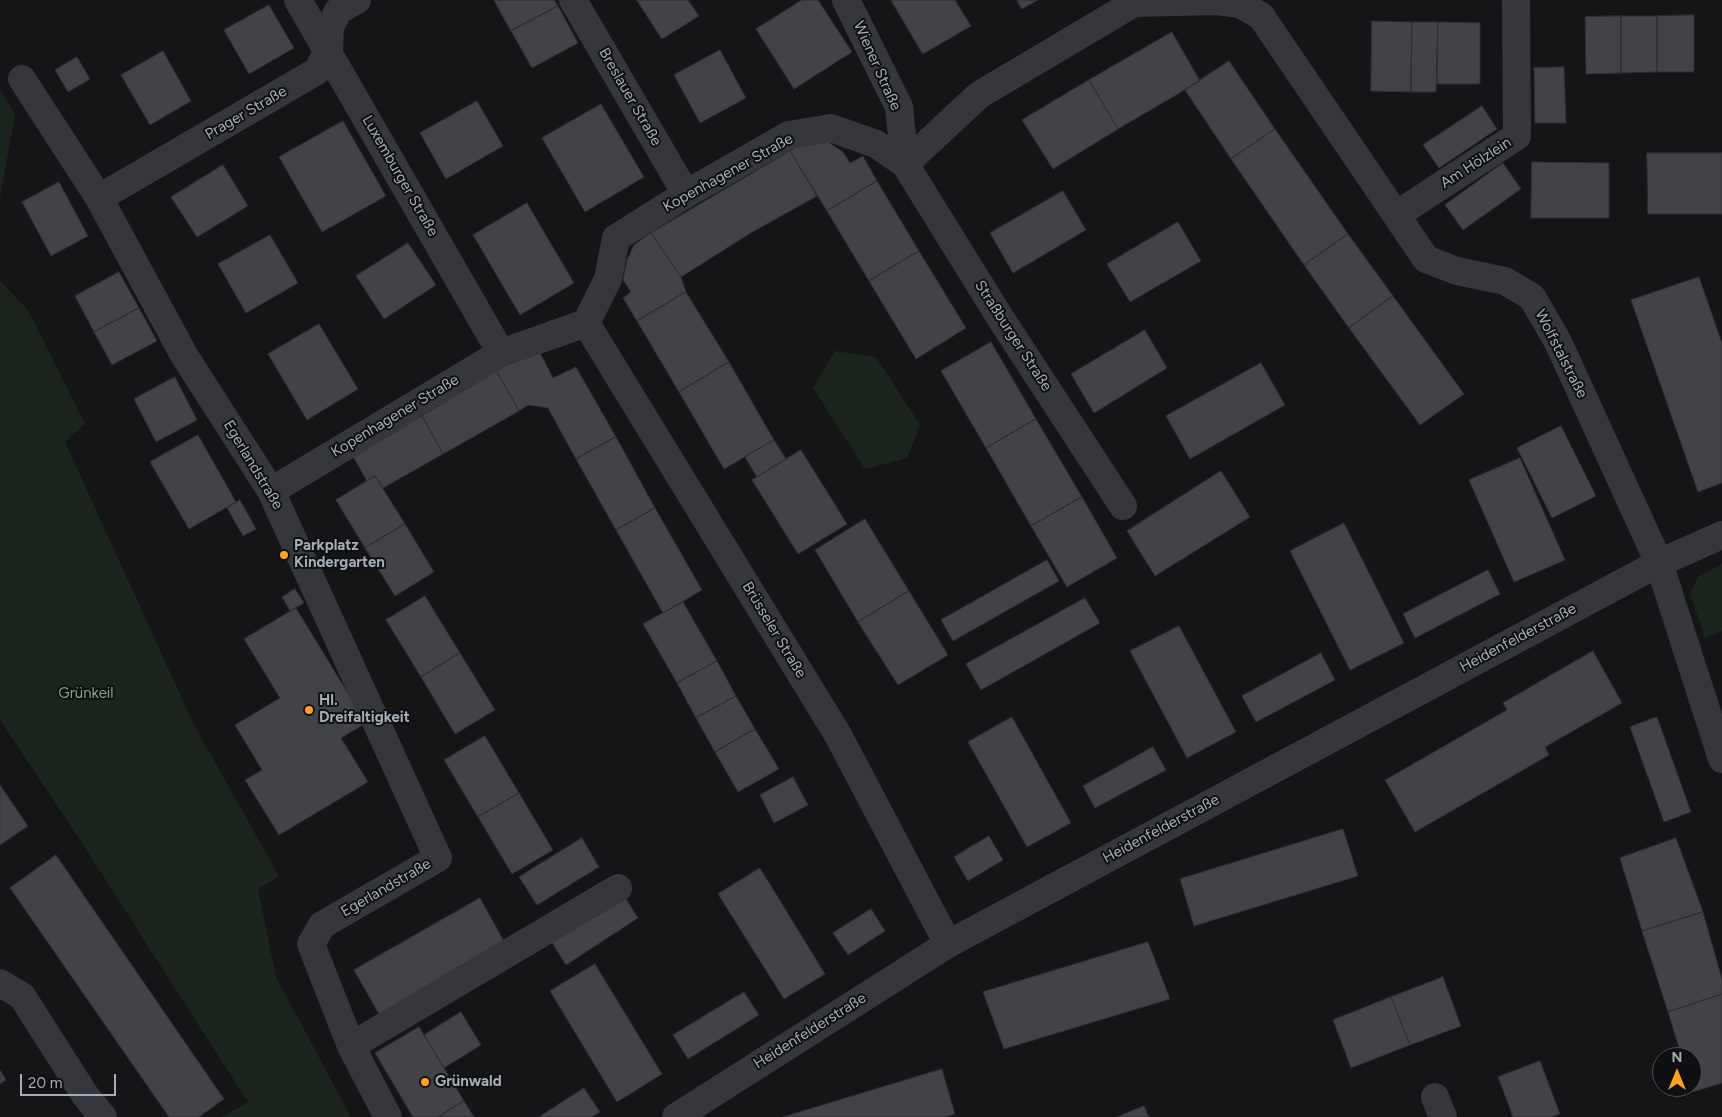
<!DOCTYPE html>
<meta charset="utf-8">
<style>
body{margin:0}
#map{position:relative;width:1722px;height:1117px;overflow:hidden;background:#151517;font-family:Figtree,sans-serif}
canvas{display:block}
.north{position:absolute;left:1652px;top:1047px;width:50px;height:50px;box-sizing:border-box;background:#101012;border:1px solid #4c4f54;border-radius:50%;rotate:0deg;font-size:14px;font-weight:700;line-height:20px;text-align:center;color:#a5adb8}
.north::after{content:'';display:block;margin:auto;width:18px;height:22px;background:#ffa025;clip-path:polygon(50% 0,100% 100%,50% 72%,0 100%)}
.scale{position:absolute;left:20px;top:1074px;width:96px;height:22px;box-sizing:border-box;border:2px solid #a5adb8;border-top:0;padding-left:6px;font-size:15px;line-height:18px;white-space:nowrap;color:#a5adb8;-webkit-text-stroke:4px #101012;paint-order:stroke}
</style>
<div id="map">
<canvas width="1722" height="1117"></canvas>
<div class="north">N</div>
<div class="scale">20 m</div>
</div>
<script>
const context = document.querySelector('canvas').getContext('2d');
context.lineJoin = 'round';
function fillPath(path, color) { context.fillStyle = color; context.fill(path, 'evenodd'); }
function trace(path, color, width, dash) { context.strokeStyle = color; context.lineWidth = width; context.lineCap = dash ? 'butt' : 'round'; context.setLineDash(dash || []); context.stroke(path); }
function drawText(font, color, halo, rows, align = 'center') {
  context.font = font + ' Figtree,sans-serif'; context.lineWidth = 4; context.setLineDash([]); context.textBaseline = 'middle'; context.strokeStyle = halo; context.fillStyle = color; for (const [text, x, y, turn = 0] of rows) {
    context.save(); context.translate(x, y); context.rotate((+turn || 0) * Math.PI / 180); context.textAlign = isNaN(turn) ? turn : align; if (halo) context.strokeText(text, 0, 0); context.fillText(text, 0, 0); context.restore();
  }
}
fillPath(new Path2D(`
 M0 89 15 115 0 198Z
 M0 281 28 310 85 424 65 442 193 723 279 876 258 889 276 977 351 1117H222L248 1102 82 843 0 720Z
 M835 351 876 357 920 425 907 458 865 469 813 388Z
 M1722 564V631L1705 638 1690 594 1698 577Z`), '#1c251d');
const building = new Path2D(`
 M494 0H554L558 6 511 31Z
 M637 0H688L699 16 662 39Z
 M802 0H818L852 52 794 89 756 29Z
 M891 0H955L971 26 923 54Z
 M1017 0H1038L1022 9Z
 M269 5 294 48 249 74 224 30Z
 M558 6 578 43 532 68 511 31Z
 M1694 15V72H1657V16Z
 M1621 16V73L1586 74 1585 17Z
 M1621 16H1657V72L1621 73Z
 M1372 21 1412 22 1411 92 1371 91Z
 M1412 22H1438L1436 92H1411Z
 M1438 22 1480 23V84H1437Z
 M1172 32 1200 81 1118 129 1089 80Z
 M720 50 746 98 700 123 674 75Z
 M163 51 191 101 150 125 121 75Z
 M77 57 90 79 68 92 55 70Z
 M1229 61 1275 129 1231 159 1185 90Z
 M1564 67 1566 123H1535L1534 68Z
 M1089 80 1118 129 1053 169 1022 120Z
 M477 101 503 146 446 179 420 133Z
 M601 104 644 177 585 212 542 138Z
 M1482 106 1497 129 1439 168 1423 145Z
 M343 121 386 196 322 232 279 157Z
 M1275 129 1348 234 1304 265 1231 159Z
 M827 141 843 152 850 163 863 156 877 181 827 211 790 151 800 144Z
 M790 151 817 196 749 234 681 277 651 233Z
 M1647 153H1722V214H1648Z
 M1532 162 1609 163V218H1531Z
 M1503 163 1521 189 1463 230 1445 205Z
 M223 165 248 206 197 237 171 197Z
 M877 181 919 251 869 281 827 211Z
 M59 182 88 236 51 256 22 202Z
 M1063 191 1086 230 1013 273 990 233Z
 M527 203 574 283 520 315 473 235Z
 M1178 222 1201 261 1130 302 1107 264Z
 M651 233 681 277 686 292 637 321 623 298 631 292 623 280 627 260 634 245Z
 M1348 234 1393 296 1349 328 1304 265Z
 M270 235 298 283 246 313 218 264Z
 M408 243 436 285 384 319 356 276Z
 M919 251 966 328 916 359 869 281Z
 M119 272 139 308 94 332 75 296Z
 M1699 277 1722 343V483L1698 492 1631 300Z
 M686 292 729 362 679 392 637 321Z
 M1393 296 1464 394 1420 425 1349 328Z
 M139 308 157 341 112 365 94 332Z
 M319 324 358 389 307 420 268 354Z
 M1145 330 1167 368 1094 413 1071 374Z
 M991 342 1036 419 986 448 941 371Z
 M537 347 553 378 576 367 616 437 576 459 548 408 528 405 519 411 496 370Z
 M729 362 774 440 724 469 679 392Z
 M1261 363 1285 405 1190 459 1166 416Z
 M496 370 519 411 443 454 421 414Z
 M175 377 197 420 156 442 134 399Z
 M421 414 443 454 383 488 375 476 367 481 351 453Z
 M1036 419 1082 497 1031 526 986 448Z
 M1561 426 1596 496 1552 518 1517 448Z
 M198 435 236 502 189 529 150 462Z
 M616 437 655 508 616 530 576 459Z
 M774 440 786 459 757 477 745 457Z
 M801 450 847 524 798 554 752 480Z
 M1520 458 1565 560 1514 582 1469 480Z
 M1221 471 1250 517 1155 576 1127 531Z
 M375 476 405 524 365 548 336 500Z
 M1082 497 1117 558 1067 587 1031 526Z
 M240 500 256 529 243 536 227 508Z
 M655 508 702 590 663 613 616 530Z
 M865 519 909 591 858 622 815 550Z
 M1344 523 1404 643 1350 670 1290 551Z
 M405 524 434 572 395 596 365 548Z
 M1047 560 1059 581 953 641 941 620Z
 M1488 570 1500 594 1415 638 1403 614Z
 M295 589 304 603 290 611 282 597Z
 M909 591 948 655 898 685 858 622Z
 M425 596 460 653 421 677 386 620Z
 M1085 598 1100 623 981 690 966 664Z
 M683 602 717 661 677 683 643 624Z
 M296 608 366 723 341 738 368 782 279 835 245 780 262 770 235 725 280 698 244 639Z
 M1179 626 1236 732 1187 758 1130 651Z
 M1593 651 1622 703 1545 747 1549 755 1415 832 1385 780 1507 710 1503 703Z
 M460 653 495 710 455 734 421 677Z
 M1321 653 1335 680 1256 722 1242 696Z
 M717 661 736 696 696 718 677 683Z
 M736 696 755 729 715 752 696 718Z
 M1012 717 1071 823 1027 847 968 742Z
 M1657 717 1691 812 1664 822 1630 727Z
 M755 729 779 769 738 792 715 752Z
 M485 736 519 793 478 817 444 760Z
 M1153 747 1166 770 1095 808 1083 786Z
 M793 777 808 805 774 823 760 795Z
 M0 785 28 826 0 845Z
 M519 793 553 850 512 874 478 817Z
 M1343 829 1358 876 1194 926 1180 879Z
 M989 836 1003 860 968 881 954 857Z
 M582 838 599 867 537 905 519 877Z
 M1676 838 1703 912 1642 931 1620 858Z
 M56 855 224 1099 199 1117H169L10 888Z
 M760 868 825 974 784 999 718 894Z
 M621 891 638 918 566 965 549 938Z
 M480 898 505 943 379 1014 354 970Z
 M871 909 885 931 848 955 833 933Z
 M1703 912 1722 979V994L1668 1012 1642 931Z
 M1148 942 1170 999 1004 1049 983 992Z
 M595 964 662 1074 617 1102 550 991Z
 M1443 977 1461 1026 1410 1045 1391 997Z
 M744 992 759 1015 688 1059 673 1035Z
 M1722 994V1083L1692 1092V1057H1682L1668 1012Z
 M1391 997 1410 1045 1351 1068 1333 1020Z
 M461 1012 481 1045 444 1068 424 1035Z
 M419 1027 464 1101 438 1117H413L375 1053Z
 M1540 1061 1560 1114 1552 1117H1513L1498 1077Z
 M942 1069 955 1114 946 1117H783Z
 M0 1070 6 1080 0 1084Z
 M584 1088 600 1112 592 1117H539Z
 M464 1101 474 1117H438Z
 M1144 1106 1149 1117H1117Z`);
fillPath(building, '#414347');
trace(building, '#2e2f33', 1);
trace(new Path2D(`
 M298 0 501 353
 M573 0 686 194
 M846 0 899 107 905 164
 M22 79 99 198 184 355 271 491 438 858 322 925 311 944 351 1046 388 1117
 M905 164 979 95 1134 3 1216 1 1240 4 1261 16 1426 259 1457 271 1505 281 1532 297 1558 342 1659 563 1722 759
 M99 198 317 71 329 50 330 27 338 11 357 0
 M1396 215 1517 136 1516 0
 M586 323 838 735 948 944
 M271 491 501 353 586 323 608 279 616 238 686 194 789 135 831 128 876 144 905 164 1001 319 1123 506
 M0 983 22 996 85 1095 103 1117
 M351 1046 618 888
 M1435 1097 1443 1117
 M676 1117 948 944 1659 563 1722 535`), '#35373c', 28);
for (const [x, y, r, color] of [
 [284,555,5,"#ffa025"],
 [309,710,5,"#ffa025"],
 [425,1082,5,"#ffa025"]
]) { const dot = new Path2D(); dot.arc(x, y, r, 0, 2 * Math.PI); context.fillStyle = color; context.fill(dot); trace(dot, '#101012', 2); }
drawText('15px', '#a5adb8', '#101012', [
 ["Wiener Straße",877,66,66],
 ["Breslauer Straße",630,97,60],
 ["Prager Straße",246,113,-30],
 ["Am Hölzlein",1476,163,-33],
 ["Kopenhagener Straße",728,173,-29],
 ["Luxemburger Straße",400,176,60],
 ["Straßburger Straße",1013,336,57],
 ["Wolfstalstraße",1561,354,63],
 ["Kopenhagener Straße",395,416,-31],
 ["Egerlandstraße",253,465,59],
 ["Brüsseler Straße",774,630,59],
 ["Heidenfelderstraße",1518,638,-28],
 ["Heidenfelderstraße",1161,829,-28],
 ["Egerlandstraße",386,888,-30],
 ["Heidenfelderstraße",810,1031,-32]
]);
drawText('bold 15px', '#a5adb8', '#101012', [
 ["Parkplatz",294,546],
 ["Kindergarten",294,563],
 ["Hl.",319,701],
 ["Dreifaltigkeit",319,718],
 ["Grünwald",435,1082]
], 'left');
drawText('15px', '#7ca57b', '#101012', [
 ["Grünkeil",86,694]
]);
</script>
